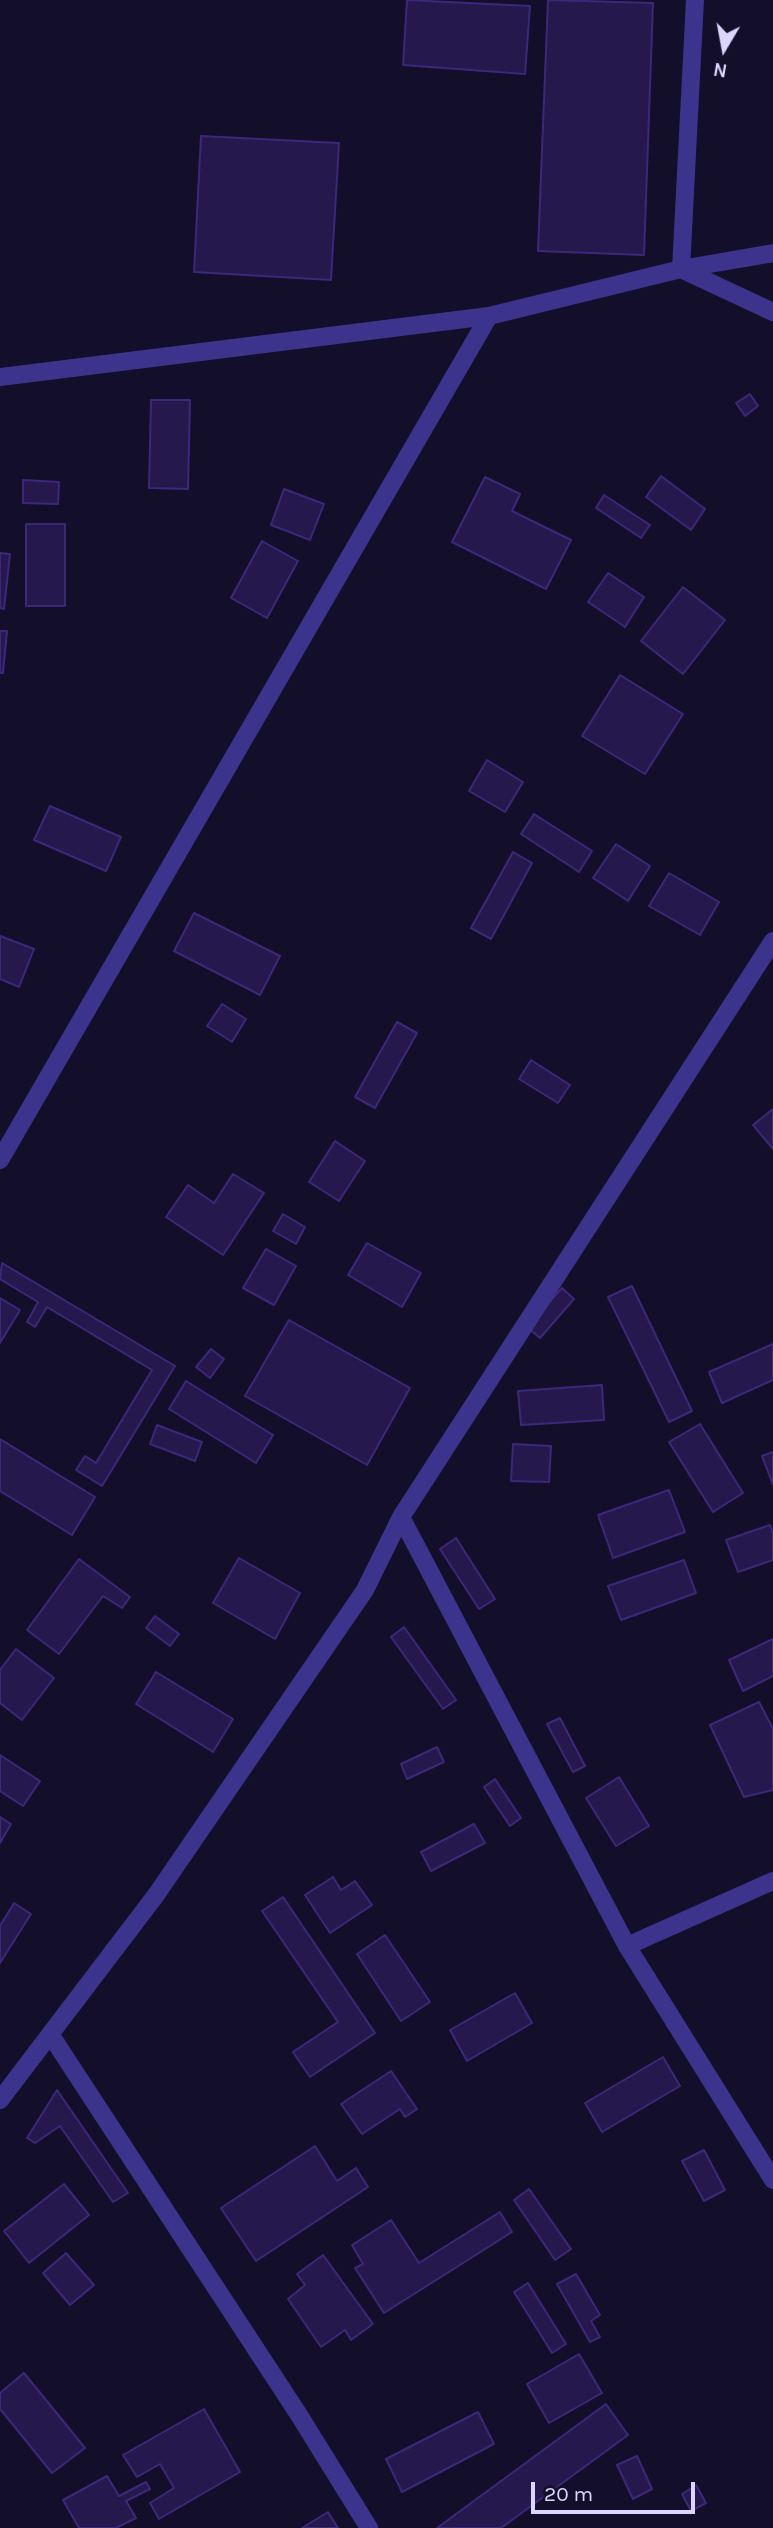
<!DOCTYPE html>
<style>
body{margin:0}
#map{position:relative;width:773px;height:2528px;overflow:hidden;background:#130e29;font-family:Karla,sans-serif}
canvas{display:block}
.north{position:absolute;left:689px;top:14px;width:70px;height:70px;-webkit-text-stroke:5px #130e29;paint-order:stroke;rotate:190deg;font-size:19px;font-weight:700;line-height:28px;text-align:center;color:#dcd6ff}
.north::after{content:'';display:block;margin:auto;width:24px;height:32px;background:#dcd6ff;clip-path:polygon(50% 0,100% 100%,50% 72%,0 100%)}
.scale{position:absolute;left:531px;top:2482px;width:164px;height:32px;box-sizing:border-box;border:4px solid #dcd6ff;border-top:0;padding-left:9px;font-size:21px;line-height:24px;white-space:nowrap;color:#dcd6ff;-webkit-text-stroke:5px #130e29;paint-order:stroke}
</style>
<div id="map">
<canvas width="773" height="2528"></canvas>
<div class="north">N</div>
<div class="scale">20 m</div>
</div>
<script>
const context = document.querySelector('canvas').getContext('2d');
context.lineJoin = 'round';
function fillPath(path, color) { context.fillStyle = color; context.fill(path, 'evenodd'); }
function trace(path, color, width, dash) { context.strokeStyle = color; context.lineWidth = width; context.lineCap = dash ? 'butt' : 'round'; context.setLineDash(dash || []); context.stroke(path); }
const building = new Path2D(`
 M407 0 530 6 525 74 403 65Z
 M548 0 653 3 644 255 538 251Z
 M201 136 339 143 331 280 194 272Z
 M750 394 758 406 745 416 736 403Z
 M151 400H190L188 489 149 488Z
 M661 476 705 509 691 530 646 497Z
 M485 477 520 494 512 511 571 540 546 589 452 542Z
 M23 480 59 482 58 504 23 503Z
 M284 489 324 504 310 540 271 525Z
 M604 495 650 525 641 538 596 508Z
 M26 524H65V606H26Z
 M262 541 298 561 267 618 231 598Z
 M0 553 10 554 4 609 0 608Z
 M608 573 644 597 625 627 588 602Z
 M683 587 725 620 683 674 641 641Z
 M0 631H7L3 673H0Z
 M620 675 683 714 645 774 582 736Z
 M487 760 523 782 505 812 469 791Z
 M50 806 121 837 106 871 34 840Z
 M534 814 592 851 579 872 521 834Z
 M616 844 650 866 628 901 593 878Z
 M513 852 532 863 491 939 471 928Z
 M669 873 719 902 700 935 649 906Z
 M194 913 280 956 260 995 174 951Z
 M0 936 34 949 19 987 0 979Z
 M222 1004 246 1019 232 1042 207 1026Z
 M397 1022 417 1033 375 1108 355 1097Z
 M531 1060 570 1085 558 1103 519 1079Z
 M773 1109V1149L753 1125Z
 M335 1141 365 1161 339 1201 309 1182Z
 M233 1174 264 1193 223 1255 166 1217 188 1185 214 1203Z
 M283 1214 305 1227 296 1244 273 1231Z
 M367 1243 421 1273 402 1307 348 1275Z
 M266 1249 296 1266 274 1305 243 1288Z
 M2 1263 175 1366 102 1486 76 1470 85 1456 96 1463 152 1370 47 1307 35 1327 27 1322 38 1302 0 1279Z
 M632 1286 692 1411 669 1422 608 1297Z
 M562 1288 574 1299 540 1338 527 1327Z
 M0 1298 20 1310 0 1343Z
 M289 1320 410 1388 367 1465 245 1396Z
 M773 1344V1380L722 1403 709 1372Z
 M211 1349 224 1359 210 1378 196 1367Z
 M186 1381 273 1435 256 1463 169 1409Z
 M602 1385 604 1420 521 1425 518 1391Z
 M700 1424 743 1493 713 1512 669 1442Z
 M157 1425 202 1442 195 1461 150 1444Z
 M0 1439 95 1497 72 1535 0 1491Z
 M513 1444 551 1446 549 1482 511 1481Z
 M773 1452V1485L762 1456Z
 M669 1490 685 1532 613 1558 598 1515Z
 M770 1525 773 1533V1560L738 1572 726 1540Z
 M456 1538 495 1599 479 1609 440 1549Z
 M239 1558 300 1593 275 1639 213 1603Z
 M79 1559 130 1597 122 1608 103 1596 59 1654 27 1630Z
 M684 1560 696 1593 621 1620 608 1586Z
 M155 1616 179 1634 170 1646 146 1628Z
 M404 1627 456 1700 443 1709 391 1637Z
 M773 1639V1676L743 1691 729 1660Z
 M16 1649 54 1678 22 1720 0 1703V1670Z
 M156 1672 233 1719 213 1752 136 1704Z
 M759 1702 773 1729V1790L744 1797 710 1725Z
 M560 1718 585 1766 573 1772 547 1724Z
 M437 1747 444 1762 407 1779 401 1764Z
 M0 1755 40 1781 23 1806 0 1791Z
 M619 1777 649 1826 616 1846 586 1798Z
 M495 1779 521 1818 510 1826 484 1787Z
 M0 1817 11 1824 0 1843Z
 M474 1824 485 1843 431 1871 421 1852Z
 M333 1877 341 1890 355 1881 372 1905 330 1933 305 1895Z
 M283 1897 375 2033 310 2077 293 2052 338 2022 262 1911Z
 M14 1903 31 1914 0 1963V1926Z
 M385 1935 430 2002 401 2021 357 1954Z
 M515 1993 532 2023 467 2061 450 2030Z
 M663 2057 680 2086 602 2132 585 2103Z
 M391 2071 417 2109 405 2117 400 2109 362 2134 341 2104Z
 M57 2090 128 2193 113 2202 60 2126 35 2143 27 2138Z
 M315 2146 337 2181 356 2168 368 2187 256 2261 221 2208Z
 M704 2150 725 2190 704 2201 682 2161Z
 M64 2184 89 2215 29 2263 4 2231Z
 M529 2189 571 2249 555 2260 514 2200Z
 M500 2212 512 2232 384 2313 355 2268 363 2264 352 2245 391 2220 419 2263Z
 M66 2253 94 2285 70 2305 43 2273Z
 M323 2255 373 2324 351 2340 345 2330 321 2347 288 2299 305 2285 297 2274Z
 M576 2274 600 2315 591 2321 600 2337 590 2342 557 2284Z
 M528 2283 566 2344 552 2353 514 2292Z
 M579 2354 602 2393 549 2423 527 2384Z
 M24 2373 85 2448 52 2473 0 2409V2393Z
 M606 2404 628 2435 501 2528H437Z
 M204 2409 240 2472 159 2519 150 2503 174 2488 160 2464 137 2477 123 2455Z
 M478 2412 494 2444 402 2492 386 2459Z
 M637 2456 652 2489 633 2499 617 2465Z
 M107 2476 119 2496 146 2482 150 2489 126 2501 136 2518 116 2528H79L63 2500Z
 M696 2485 706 2503 691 2511 682 2494Z
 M328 2512 338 2528H302Z`);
fillPath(building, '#25184c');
trace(building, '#3c287a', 2);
trace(new Path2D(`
 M681 269 695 0
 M681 269 773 312
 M0 377 489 316 681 269 773 253
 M0 1160 489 316
 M401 1517 627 1946 773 2180
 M627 1946 773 1881
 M50 2034 299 2415 369 2528
 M0 2100 156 1895 365 1590 401 1517 773 941`), '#3c348c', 18);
</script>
